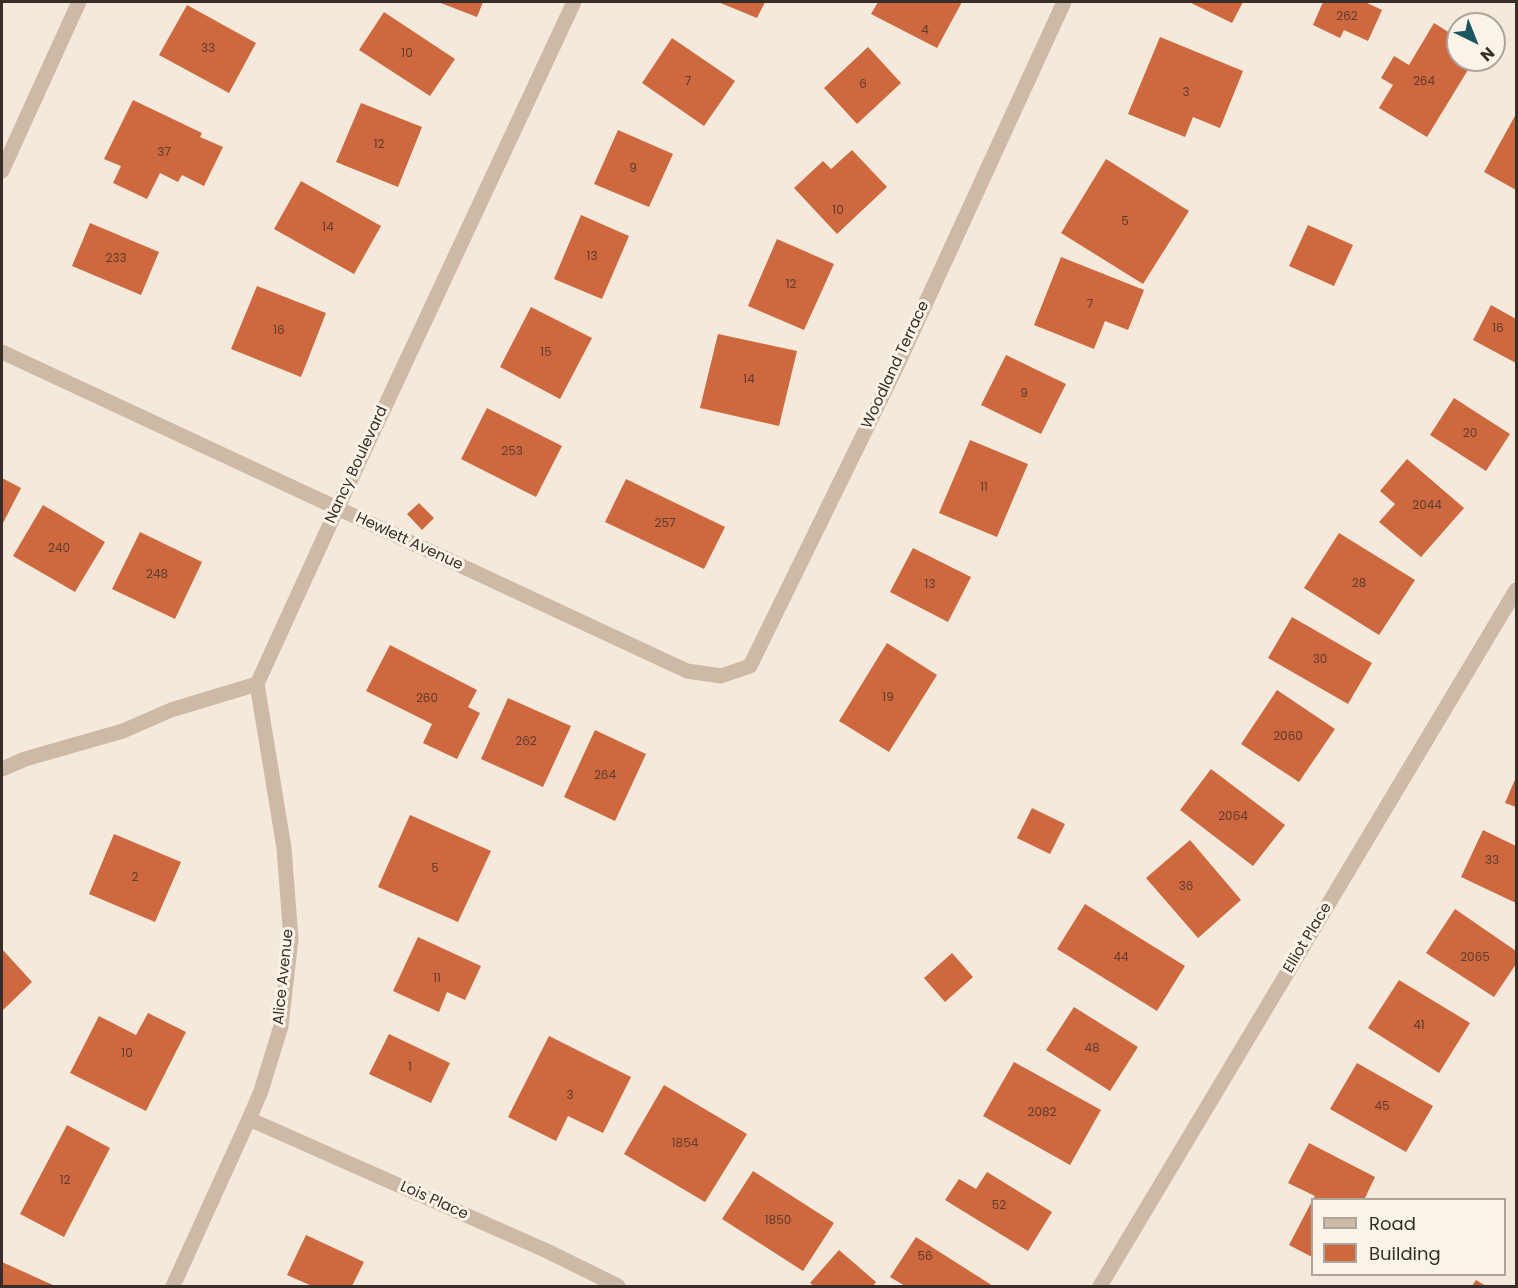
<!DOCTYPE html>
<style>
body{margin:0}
#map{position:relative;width:1518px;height:1288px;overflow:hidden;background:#f4e9db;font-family:Poppins,sans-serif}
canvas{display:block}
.frame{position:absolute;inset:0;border:3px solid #382e28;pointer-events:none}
.legend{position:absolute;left:1311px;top:1198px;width:195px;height:78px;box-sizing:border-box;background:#fbf3e8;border:2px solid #ada49b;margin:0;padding:8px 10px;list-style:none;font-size:18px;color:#382e28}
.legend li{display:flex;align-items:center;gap:12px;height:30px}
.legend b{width:30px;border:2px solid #ada49b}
.north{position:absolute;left:1446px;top:12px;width:60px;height:60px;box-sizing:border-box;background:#fbf3e8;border:2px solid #ada49b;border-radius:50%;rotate:137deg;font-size:16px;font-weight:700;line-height:24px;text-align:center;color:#382e28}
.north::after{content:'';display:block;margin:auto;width:21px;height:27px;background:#1a565d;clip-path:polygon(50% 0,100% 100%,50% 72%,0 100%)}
</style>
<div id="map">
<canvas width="1518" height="1288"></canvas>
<div class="frame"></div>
<ul class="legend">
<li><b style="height:8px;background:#cdb9a6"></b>Road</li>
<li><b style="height:16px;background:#ce683e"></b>Building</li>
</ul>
<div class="north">N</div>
</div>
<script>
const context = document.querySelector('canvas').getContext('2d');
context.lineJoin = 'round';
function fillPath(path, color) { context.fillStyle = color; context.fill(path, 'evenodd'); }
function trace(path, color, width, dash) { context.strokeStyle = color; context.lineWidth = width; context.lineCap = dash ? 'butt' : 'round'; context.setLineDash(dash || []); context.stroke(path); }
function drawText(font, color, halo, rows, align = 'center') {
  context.font = font + ' Poppins,sans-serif'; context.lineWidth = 6; context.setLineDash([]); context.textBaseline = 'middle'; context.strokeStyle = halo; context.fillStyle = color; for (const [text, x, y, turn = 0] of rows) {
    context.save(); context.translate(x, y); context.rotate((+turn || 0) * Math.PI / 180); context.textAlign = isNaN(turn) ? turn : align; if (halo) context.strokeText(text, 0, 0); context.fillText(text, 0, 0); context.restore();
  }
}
fillPath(new Path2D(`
 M438 2H483L477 17Z
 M718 2H765L757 18Z
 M878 2H962L937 48 871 14Z
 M1189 2H1243L1232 23Z
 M1323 2H1365L1382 10 1368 41 1344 30 1340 38 1313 25Z
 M187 5 256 43 229 93 159 55Z
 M384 12 455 59 430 96 359 50Z
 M1434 23 1458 38V60H1474L1427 137 1379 108 1393 85 1381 78 1394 56 1409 65Z
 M1160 37 1243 71 1220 128 1193 117 1185 137 1128 114Z
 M672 38 735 81 704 126 642 83Z
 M868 47 901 83 857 124 824 88Z
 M133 100 202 133 200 137 223 147 204 186 182 175 178 182 160 173 147 199 113 183 121 166 104 159Z
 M361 103 422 127 398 187 336 162Z
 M1516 114V190L1484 172Z
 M618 130 673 154 649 207 594 184Z
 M852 150 887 187 837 234 794 188 823 161 831 169Z
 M1106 159 1189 211 1143 284 1061 233Z
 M301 181 381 226 354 274 274 229Z
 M581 215 629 236 602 299 554 279Z
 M90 223 159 252 141 295 72 266Z
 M1308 225 1353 245 1334 286 1289 266Z
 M777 239 834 264 804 330 748 306Z
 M1061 257 1144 290 1128 330 1105 321 1094 349 1034 325Z
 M257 286 326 313 301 377 231 349Z
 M1491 305 1516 319V363L1473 340Z
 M531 307 592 338 560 399 500 367Z
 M718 334 797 351 779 426 700 408Z
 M1006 355 1066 384 1041 434 981 405Z
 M1454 398 1510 434 1486 471 1430 435Z
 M487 408 562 446 536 497 461 459Z
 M970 440 1028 464 997 537 939 513Z
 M1407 459 1464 508 1421 557 1379 522 1395 504 1380 491Z
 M2 478 21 488 2 525Z
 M626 479 725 527 704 569 605 522Z
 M419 503 434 518 422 530 407 514Z
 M43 505 105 542 75 592 13 556Z
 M140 532 202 562 175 619 112 589Z
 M1339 533 1415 580 1379 635 1304 588Z
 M913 548 971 577 948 622 890 592Z
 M1292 617 1372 663 1348 704 1268 658Z
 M887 643 937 675 889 752 839 721Z
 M390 645 477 690 468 707 480 713 457 759 423 743 432 724 366 691Z
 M1277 690 1335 729 1299 782 1241 744Z
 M508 698 571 726 543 787 481 759Z
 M595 730 646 754 615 821 564 797Z
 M1211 769 1285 825 1253 866 1180 810Z
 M1516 777V807L1505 803Z
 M1032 808 1065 824 1050 854 1017 838Z
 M410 815 491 851 458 922 378 887Z
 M1483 830 1516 846V903L1461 877Z
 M114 834 181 862 155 922 89 894Z
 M1190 840 1241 900 1198 938 1146 878Z
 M1085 904 1185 966 1157 1011 1057 949Z
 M1455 909 1516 951V964L1494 997 1426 953Z
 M418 937 481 966 465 1000 447 992 439 1012 393 991Z
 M2 949 32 982 2 1011Z
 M952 953 973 977 945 1002 924 978Z
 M1399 980 1470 1023 1439 1073 1368 1028Z
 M1074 1007 1138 1047 1110 1091 1046 1050Z
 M148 1013 186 1032 146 1111 70 1073 99 1016 136 1035Z
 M389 1034 450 1063 431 1103 369 1074Z
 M549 1036 631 1077 603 1133 568 1116 556 1141 508 1117Z
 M1014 1062 1101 1110 1070 1165 983 1116Z
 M1357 1063 1433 1106 1406 1152 1330 1109Z
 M664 1085 747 1134 705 1202 624 1154Z
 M67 1125 110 1148 64 1237 20 1214Z
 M1309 1143 1375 1177 1364 1200H1313L1315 1196 1288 1183Z
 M753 1171 834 1223 803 1271 722 1219Z
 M987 1172 1052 1212 1028 1251 945 1200 959 1179 976 1189Z
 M1312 1201V1257L1289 1245Z
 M306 1235 364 1262 352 1286H312L287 1275Z
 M916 1237 993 1286H905L890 1277Z
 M839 1250 876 1282 873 1286H814L810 1283Z
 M2 1262 55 1286H2Z
 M1476 1280 1486 1286H1472Z`), '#ce683e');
trace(new Path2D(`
 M2 171 79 2
 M2 352 687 671 721 676 750 666 895 370 1064 2
 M2 769 25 759 123 731 171 710 257 684 337 509 574 2
 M249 1119 547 1251 618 1286
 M173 1286 249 1119 261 1091 281 1026 291 939 284 848 257 684
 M1100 1286 1516 590`), '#cdb9a6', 15);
drawText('12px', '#5e3c2e', null, [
 ["262",1347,17],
 ["4",925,31],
 ["33",208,49],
 ["10",407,54],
 ["7",688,82],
 ["264",1424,82],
 ["6",863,85],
 ["3",1186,93],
 ["12",379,145],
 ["37",164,153],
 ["9",633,169],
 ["10",838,211],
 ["5",1125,222],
 ["14",328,228],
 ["13",592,257],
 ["233",116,259],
 ["12",791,285],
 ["7",1090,305],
 ["16",1498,329],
 ["16",279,331],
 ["15",546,353],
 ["14",749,380],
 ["9",1024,394],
 ["20",1470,434],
 ["253",512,452],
 ["11",984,488],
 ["2044",1427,506],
 ["257",665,524],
 ["240",59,549],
 ["248",157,575],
 ["28",1359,584],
 ["13",930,585],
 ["30",1320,660],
 ["19",888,698],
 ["260",427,699],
 ["2060",1288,737],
 ["262",526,742],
 ["264",605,776],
 ["2064",1233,817],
 ["33",1492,861],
 ["5",435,869],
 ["2",135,878],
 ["36",1186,887],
 ["44",1121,958],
 ["2065",1475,958],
 ["11",437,979],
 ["41",1419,1026],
 ["48",1092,1049],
 ["10",127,1054],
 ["1",410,1068],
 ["3",570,1096],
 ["45",1382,1107],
 ["2082",1042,1113],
 ["1854",685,1144],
 ["12",65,1181],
 ["52",999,1206],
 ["1850",778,1221],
 ["56",925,1257]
]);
drawText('15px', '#382e28', '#fbf3e8', [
 ["Woodland Terrace",896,365,-65],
 ["Nancy Boulevard",357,465,-65],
 ["Hewlett Avenue",409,542,25],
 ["Elliot Place",1308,938,-59],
 ["Alice Avenue",284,977,-84],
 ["Lois Place",434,1201,24]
]);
</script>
